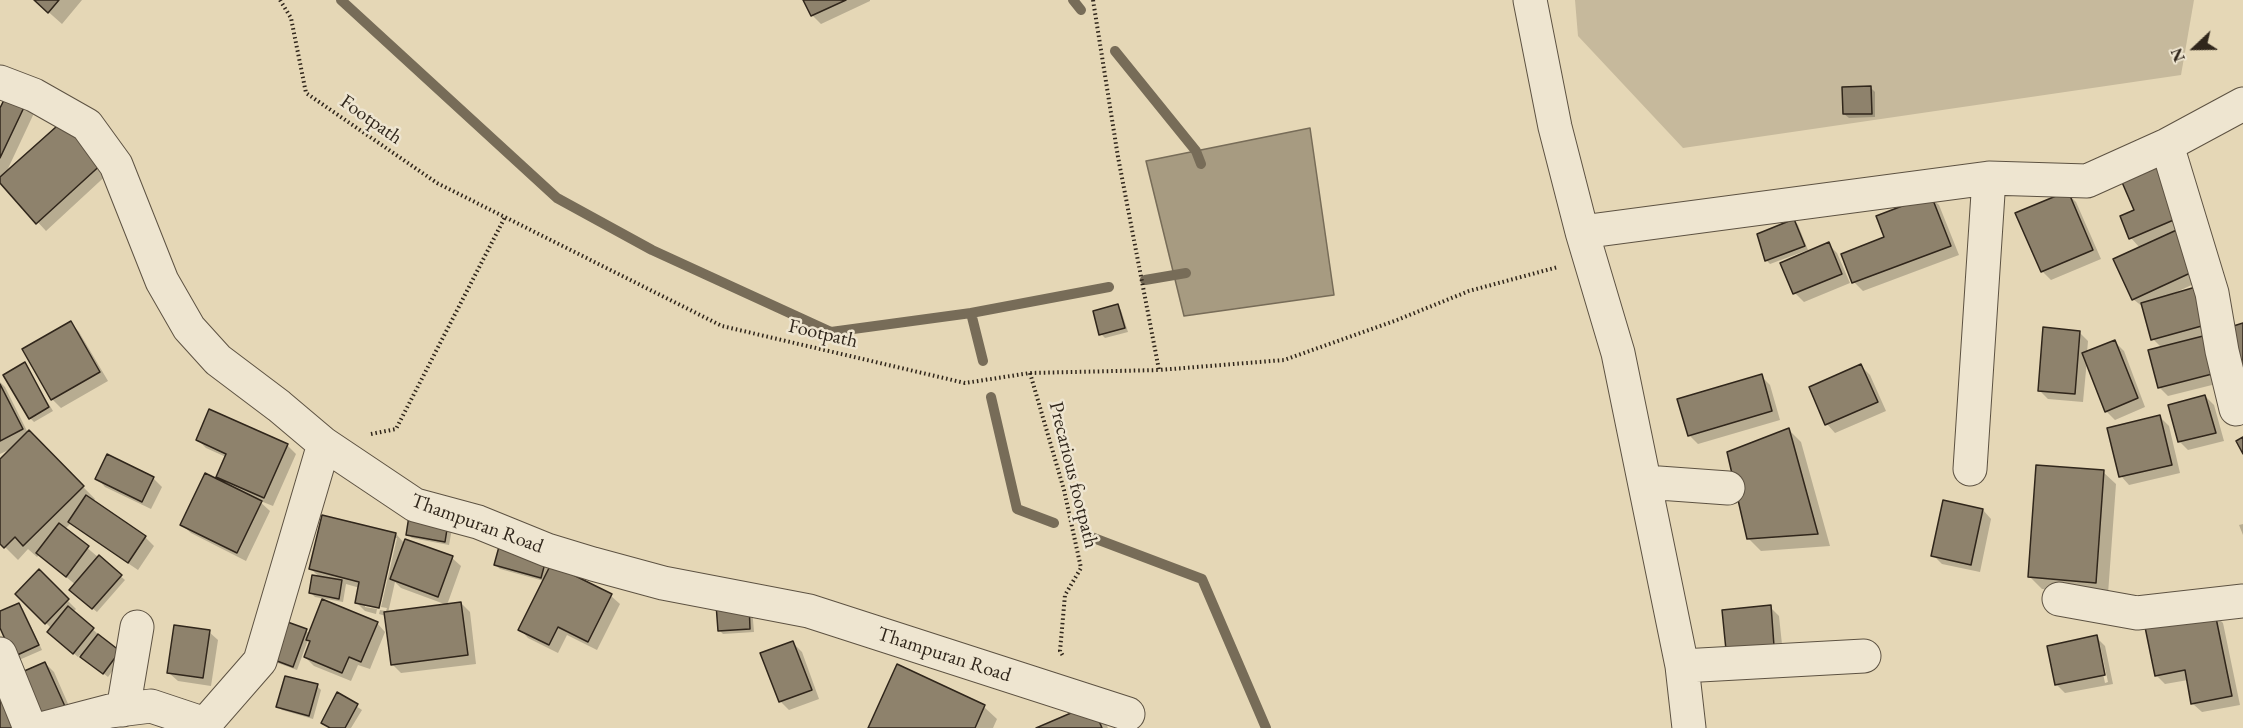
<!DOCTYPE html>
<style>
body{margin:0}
#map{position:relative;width:2243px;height:728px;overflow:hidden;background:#e5d7b6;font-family:"EB Garamond",serif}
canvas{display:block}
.north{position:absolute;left:2165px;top:18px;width:60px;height:60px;-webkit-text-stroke:4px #eee5d0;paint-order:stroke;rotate:248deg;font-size:16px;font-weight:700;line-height:24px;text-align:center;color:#30261b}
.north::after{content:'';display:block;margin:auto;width:21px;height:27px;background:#30261b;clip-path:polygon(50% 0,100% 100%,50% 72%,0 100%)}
</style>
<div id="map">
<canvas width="2243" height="728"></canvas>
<div class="north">N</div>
</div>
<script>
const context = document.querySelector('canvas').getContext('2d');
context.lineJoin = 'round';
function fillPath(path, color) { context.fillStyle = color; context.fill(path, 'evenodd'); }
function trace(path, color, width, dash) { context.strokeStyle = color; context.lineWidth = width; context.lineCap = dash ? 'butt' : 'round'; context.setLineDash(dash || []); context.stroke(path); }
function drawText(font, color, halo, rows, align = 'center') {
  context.font = font + ' "EB Garamond",serif'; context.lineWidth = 5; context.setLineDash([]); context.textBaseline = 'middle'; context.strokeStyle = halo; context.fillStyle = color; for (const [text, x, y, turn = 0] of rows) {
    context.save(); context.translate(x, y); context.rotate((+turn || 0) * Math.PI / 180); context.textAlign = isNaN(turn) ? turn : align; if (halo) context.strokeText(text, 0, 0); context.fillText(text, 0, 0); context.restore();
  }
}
fillPath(new Path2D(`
 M1575 0H2194L2181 75 1683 148 1578 36Z`), '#c6b99c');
const water = new Path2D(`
 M1310 128 1334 295 1184 316 1146 161Z`);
fillPath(water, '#a79b81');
trace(water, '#776c58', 1.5);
fillPath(new Path2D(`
 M35 0H82L62 24Z
 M805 0H870V1L821 24 812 15Z
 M1871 88 1875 92V117L1849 118 1844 114Z
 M8 94 35 111 5 175 65 120 112 170 46 231 1 182 0 184V112Z
 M2157 158 2207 278 2172 294 2173 295 2198 288 2224 382 2168 396 2159 387 2162 348 2153 339 2143 307 2133 299 2140 248 2131 238 2121 217 2136 211Z
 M2067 193 2076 202 2101 259 2051 280 2042 271Z
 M1930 197 1939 205 1959 255 1863 291 1854 282 1886 238Z
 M1794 220 1798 225 1808 250 1770 264 1766 260Z
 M1828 244 1837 253 1850 283 1804 302 1795 293 1782 264Z
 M1117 306 1121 310 1128 332 1105 338 1101 334Z
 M71 323 79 332 108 381 61 408 52 399Z
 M2079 332 2088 341 2087 353 2115 342 2124 351 2145 407 2115 420 2106 411 2087 360 2083 402 2048 399 2039 390Z
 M24 364 53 411 34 422 30 418Z
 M1861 366 1870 375 1886 411 1835 433 1827 424Z
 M1761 376 1770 385 1780 420 1698 444 1689 435Z
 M0 382 5 387 28 433 29 432 95 499 93 502 145 537 154 546 138 570 79 530 71 523 65 529 125 580 97 612 75 594 76 585 39 555 37 557 28 549 18 560 0 542V461L13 448 0 454Z
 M2205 396 2214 405 2224 441 2188 450 2179 441Z
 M2160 417 2169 426 2180 473 2129 485 2121 476Z
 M1788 429 1801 442 1830 546 1761 551 1748 538Z
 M197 439 287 445 296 454 273 506 258 500 270 511 246 561 191 533 182 525 227 485 218 476 226 457 206 448Z
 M2103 472 2116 484 2108 594 2042 589 2030 577Z
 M97 478H153L162 487 151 509 105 487Z
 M1983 510 1991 519 1980 572 1942 564 1933 555Z
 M2243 524V535L2239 525Z
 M452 529 449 545 412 538 407 534Z
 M396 534 405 544 452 558 461 566 447 605 401 588 395 582 388 613 461 603 470 612 476 664 401 673 393 665 386 616 379 614 380 610 386 611 387 608 381 607 397 538H393L365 604V607L377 609 376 614 365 611 356 602 360 588 346 584 343 602 315 597 311 593 319 577 311 569Z
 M495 565H550L611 596 620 604 597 650 567 635 558 653 528 638 520 629 544 581 500 569Z
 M39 572 76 609 73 612 123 656 108 677 80 655 78 657 53 636 52 629 17 594Z
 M19 604 23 609 42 650 19 660 0 624V613Z
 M1770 607 1779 616 1783 654 1723 612Z
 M752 608 754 632 723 634 719 630Z
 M2214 614 2223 623 2240 705 2202 712 2193 704 2188 680 2165 684 2156 675Z
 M377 623 385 632 370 669 358 665 351 681 314 666 305 657 311 643 308 640 297 670 275 662 306 631 310 634Z
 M209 632 218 640 211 686 178 681 169 673Z
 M2096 637 2105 646 2113 684 2065 693 2056 684ZM2097 645H2100L2108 682 2105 683Z
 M793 643 802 652 819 699 789 710 780 701Z
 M45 663 54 672 76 722 61 728Z
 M898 666 984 707 997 719 993 728H870Z
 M317 686 321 690 313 719 282 710 278 706Z
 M338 694 362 710 351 728H329L322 722Z
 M1104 719 1108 728H1040Z`), '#0003');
trace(new Path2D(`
 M341 0 557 198 652 250 831 332 971 313 983 361
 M1073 0 1081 10
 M1115 51 1196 151 1201 164
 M1145 280 1186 273
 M971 313 1109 287
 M991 397 1017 509 1054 523
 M1091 537 1202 579 1266 728`), '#776c58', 10);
const building = new Path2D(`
 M34 0H59L48 13Z
 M803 0H846L811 16Z
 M1871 86 1872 114H1843L1842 87Z
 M8 92 27 101 0 158V108Z
 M66 118 105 161 36 224 0 183V177Z
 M2157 156 2183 216 2129 239 2120 216 2134 210 2118 173Z
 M2068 191 2093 250 2041 272 2015 213Z
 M1931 195 1951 246 1852 283 1841 254 1884 237 1876 216Z
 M1794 219 1805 246 1765 261 1757 234Z
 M2181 228 2199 269 2132 300 2113 259Z
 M1829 242 1842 274 1793 294 1780 263Z
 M2199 286 2209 324 2151 340 2141 303Z
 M1118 304 1125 328 1099 335 1093 311Z
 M71 321 100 372 51 400 22 349Z
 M2243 323V371L2227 328Z
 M2043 327 2080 331 2075 394 2038 391Z
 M2207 335 2216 373 2158 388 2148 350Z
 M2115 340 2138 398 2105 412 2082 353Z
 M25 362 49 407 29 419 3 375Z
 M1861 364 1878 402 1825 425 1809 387Z
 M1762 374 1772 411 1688 436 1677 399Z
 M0 384 23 429 0 441Z
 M2205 395 2216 433 2178 442 2168 405Z
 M209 409 288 444 264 498 216 477 226 454 196 440Z
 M2160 415 2172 465 2119 477 2107 428Z
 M1789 428 1818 534 1747 539 1727 452Z
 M29 430 84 486 23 546 15 537 4 548 0 544V459Z
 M2243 437V454L2236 441Z
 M107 454 154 477 142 502 95 479Z
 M2036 465 2104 470 2096 583 2028 577Z
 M205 473 262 501 237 553 180 525Z
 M86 495 146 536 128 563 68 522Z
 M1943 500 1983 509 1971 565 1931 556Z
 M322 515 396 533 379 608 355 603 359 582 309 569Z
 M409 516 448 523 445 542 406 535Z
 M59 523 89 546 66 577 36 553Z
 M405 539 453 556 438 597 390 579Z
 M500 543 547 556 541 578 494 565Z
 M99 555 122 575 92 609 69 590Z
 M551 564 612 594 588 642 558 627 549 645 518 630Z
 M39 569 69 599 45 624 15 594Z
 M312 575 342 580 339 599 309 593Z
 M322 599 378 622 361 662 349 657 342 673 304 657 310 641 306 640Z
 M461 602 468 655 391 665 384 612Z
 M749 602 750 629 718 631 716 604Z
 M19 603 39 645 13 657 0 628V611Z
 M1771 605 1774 646 1726 650 1722 610Z
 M68 606 94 628 73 654 47 632Z
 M2215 613 2232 696 2191 704 2185 670 2155 676 2145 627Z
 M282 620 307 629 293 667 269 658Z
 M174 625 210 630 203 678 167 673Z
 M98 634 120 651 103 674 80 657Z
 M2097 635 2105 675 2055 685 2047 646Z
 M793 641 812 690 779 702 760 653Z
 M45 662 68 713 38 726 15 675Z
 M897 664 985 705 975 728H868Z
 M285 676 318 684 309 716 276 707Z
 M0 687 16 728H0Z
 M337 692 358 704 345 728H330L321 723Z
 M1092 704 1102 728H1036Z`);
fillPath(building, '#8e826c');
trace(building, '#30261b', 1.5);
const street = new Path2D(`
 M1530 0 1555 127 1582 232 1618 353 1682 666 1689 728
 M0 82 34 95 87 125 116 165 162 281 189 328 218 360 279 406 324 444 415 505 478 522 547 550 593 564 663 583 809 611 1128 714
 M2167 145 2212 293 2222 351 2236 409
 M1989 178 2087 181 2167 145 2243 104
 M1582 232 1989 178 1970 469
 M1645 482 1728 488
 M2059 599 2137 613 2243 601
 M0 654 30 728
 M1682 666 1864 656
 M123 710 137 627
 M45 728 110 711 151 706 205 724
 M205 728V724L260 661 324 444`);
trace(street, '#5d5242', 35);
trace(new Path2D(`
 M280 0 291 18 306 93 437 183 722 326 965 383 1030 373 1159 370
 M1093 0 1118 157 1159 370 1284 360 1397 320 1469 291 1558 267
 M1030 373 1064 490 1081 568 1065 595 1060 651 1063 656
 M371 434 396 429 505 217`), '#30261b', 4, [1.5, 3]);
trace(street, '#eee5d0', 33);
drawText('20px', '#30261b', '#eee5d0', [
 ["Footpath",371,120,35],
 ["Footpath",823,334,13],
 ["Precarious footpath",1073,475,76],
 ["Thampuran Road",477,524,20],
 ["Thampuran Road",944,655,18]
]);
</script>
